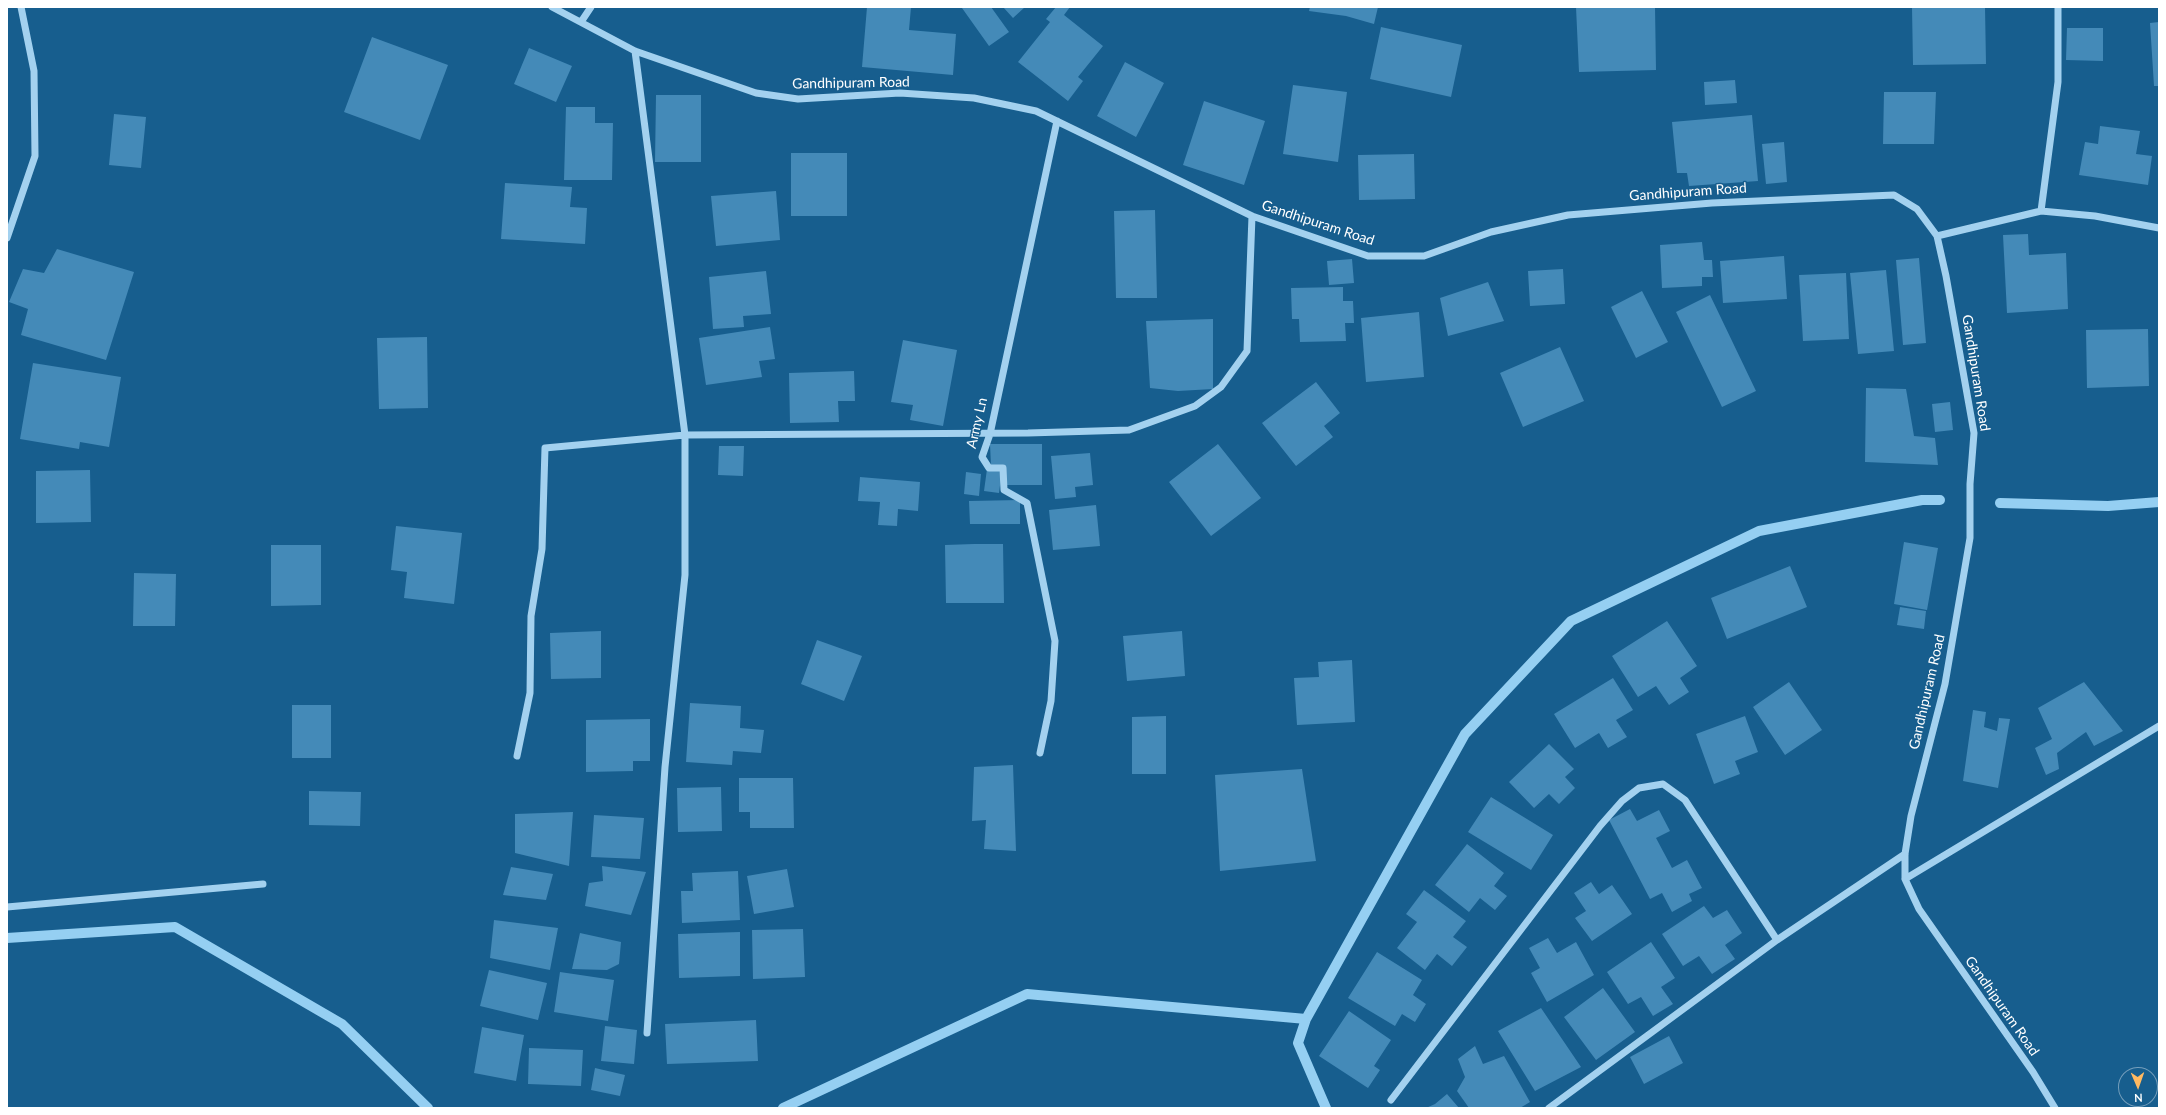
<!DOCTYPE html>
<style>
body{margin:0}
#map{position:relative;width:2166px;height:1115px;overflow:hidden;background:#175e8e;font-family:Lato,sans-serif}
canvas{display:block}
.frame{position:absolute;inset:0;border:8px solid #fff;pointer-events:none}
.north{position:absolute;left:2118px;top:1067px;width:40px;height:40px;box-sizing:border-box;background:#175e8e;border:1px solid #749ebb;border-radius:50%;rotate:178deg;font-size:11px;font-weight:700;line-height:16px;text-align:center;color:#fff}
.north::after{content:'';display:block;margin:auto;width:14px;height:18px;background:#ffb961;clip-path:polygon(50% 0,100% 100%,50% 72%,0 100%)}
</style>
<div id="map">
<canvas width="2166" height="1115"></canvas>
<div class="frame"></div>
<div class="north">N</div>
</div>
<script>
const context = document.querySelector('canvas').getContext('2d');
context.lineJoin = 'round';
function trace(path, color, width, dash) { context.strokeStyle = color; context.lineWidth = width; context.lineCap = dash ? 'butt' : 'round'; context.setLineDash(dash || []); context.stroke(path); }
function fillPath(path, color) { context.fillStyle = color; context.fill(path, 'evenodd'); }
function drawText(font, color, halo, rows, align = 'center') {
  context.font = font + ' Lato,sans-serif'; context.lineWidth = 3; context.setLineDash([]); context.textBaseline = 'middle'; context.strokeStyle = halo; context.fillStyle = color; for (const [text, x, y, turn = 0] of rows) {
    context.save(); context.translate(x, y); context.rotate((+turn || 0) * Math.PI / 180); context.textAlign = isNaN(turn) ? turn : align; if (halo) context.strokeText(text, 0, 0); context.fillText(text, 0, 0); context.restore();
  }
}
trace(new Path2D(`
 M2000 503 2108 506 2159 502
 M7 938 175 927 342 1024 428 1108
 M783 1108 1027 994 1306 1019
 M1326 1108 1298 1043 1306 1019 1465 734 1571 621 1759 531 1922 500H1940`), '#95cff2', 10);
fillPath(new Path2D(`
 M867 7H911L909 30 956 34 953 75 862 67Z
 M991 7 1009 32 989 46 962 8Z
 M1003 7H1025L1013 18Z
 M1056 7H1070L1064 15 1103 46 1078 77 1083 81 1068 101 1018 62 1050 22 1046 19Z
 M1310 7H1378L1374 24 1346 16 1309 11Z
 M1576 7H1655L1656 70 1579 72Z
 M1912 7H1985L1986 64 1913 65Z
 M2159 22V86H2154L2150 23Z
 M1381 27 1462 45 1451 97 1370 79Z
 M2067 28H2103V61L2066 60Z
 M372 37 448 65 420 140 344 112Z
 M529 48 572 66 556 102 514 84Z
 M1125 62 1164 83 1136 137 1097 116Z
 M1735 80 1737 103 1705 105 1704 82Z
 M1293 85 1347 92 1338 162 1283 154Z
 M1884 92H1936L1934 144H1883Z
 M656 95H701V162H655Z
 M1204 101 1265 121 1244 185 1183 165Z
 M566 107H595V123H613L612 180H564Z
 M114 114 146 117 141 168 109 165Z
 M1752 115 1758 181 1689 186 1687 173H1677L1672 122Z
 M2100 126 2140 131 2136 154 2152 156 2148 185 2079 175 2085 142 2098 144Z
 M1784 142 1787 182 1766 184 1762 144Z
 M791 153H847V216H791Z
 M1414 154 1415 199 1359 200 1358 155Z
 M505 183 572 187 570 207 587 208 585 244 501 239Z
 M776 191 780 240 716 246 711 196Z
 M1155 210 1157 298H1116L1114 211Z
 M2028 234 2029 255 2066 253 2068 309 2007 313 2003 235Z
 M1702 242 1704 260H1712L1713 277H1702V286L1662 288 1660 245Z
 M57 249 134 272 106 360 21 335 28 309 9 302 23 269 44 273Z
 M1784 256 1787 299 1723 303 1720 261Z
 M1919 258 1926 343 1903 345 1896 260Z
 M1352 259 1354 283 1329 285 1327 261Z
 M1563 269 1565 304 1530 306 1528 271Z
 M1886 270 1894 351 1858 354 1850 273Z
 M766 271 771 314 743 316 744 327 713 329 709 277Z
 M1846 273 1849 339 1803 341 1799 275Z
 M1488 282 1504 321 1448 336 1440 298Z
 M1343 287V301H1353L1354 323H1345L1346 341 1300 342 1299 319H1292L1291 288Z
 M1642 291 1668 342 1636 358 1611 307Z
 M1710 295 1756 391 1722 407 1676 312Z
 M1419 312 1424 377 1366 382 1361 318Z
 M1213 319V389L1178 391 1150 388 1146 321Z
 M770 327 775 359 759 361 762 377 706 385 699 338Z
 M2148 329 2149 386 2087 388 2086 330Z
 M427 337 428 408 379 409 377 338Z
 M903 340 957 350 943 426 910 420 913 405 891 402Z
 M1560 347 1584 401 1523 427 1500 373Z
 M33 363 121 377 109 447 80 442 79 449 20 439Z
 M854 371 855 401H838L839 422 790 423 789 373Z
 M1316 382 1340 413 1324 426 1333 437 1296 466 1262 423Z
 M1866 388 1906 389 1914 436 1935 438 1938 465 1865 462Z
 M1950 402 1953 430 1935 432 1932 404Z
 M990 444H1042V485H1006L1005 467 991 466Z
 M1218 444 1261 498 1211 536 1169 482Z
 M719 446H744L743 476 718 475Z
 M1090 453 1093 485 1075 487 1076 497 1055 499 1051 456Z
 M987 469 1002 470 999 493 984 491Z
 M90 470 91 522 36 523V471Z
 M966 472 981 474 979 496 964 494Z
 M860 477 920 482 918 511 898 509 897 526 878 525 880 502 858 501Z
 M1020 500V524H970L969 501Z
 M1096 505 1100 546 1053 550 1049 510Z
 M396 526 462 533 454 604 404 598 407 572 391 570Z
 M1904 542 1938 548 1927 610 1894 604Z
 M974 544H1003L1004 603H946L945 545Z
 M271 545H321V605L271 606Z
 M1790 566 1807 607 1727 639 1711 598Z
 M134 573 176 574 175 626H133Z
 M1900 607 1926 611 1924 629 1897 625Z
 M1667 621 1697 666 1680 678 1689 692 1669 705 1656 686 1638 697 1612 656Z
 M601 631V678L551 679 550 633Z
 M1182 631 1185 676 1127 681 1123 636Z
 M817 640 862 656 844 701 801 684Z
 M1352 660 1355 722 1297 725 1294 678 1319 677 1318 662Z
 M1613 678 1633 710 1616 720 1627 737 1608 748 1599 733 1575 748 1554 714Z
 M1789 682 1822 730 1785 755 1753 707Z
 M2084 682 2123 731 2094 746 2086 732 2057 753 2059 769 2046 775 2035 748 2052 739 2038 708Z
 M690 703 741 706 740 728 764 730 761 753 733 751 732 765 686 762Z
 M292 705H331V758H292Z
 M1973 710 1986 712 1984 727 1997 731 1999 718 2010 719 1998 788 1963 781Z
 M1166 716V774H1132V717Z
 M1745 716 1758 752 1735 761 1740 774 1714 784 1696 734Z
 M650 719V761H633V771L586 772V720Z
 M1549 744 1574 769 1565 777 1575 788 1559 804 1549 794 1534 808 1509 782Z
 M1013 765 1016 851 984 849 986 820 972 821 974 767Z
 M1302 769 1316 861 1220 871 1215 775Z
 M739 778H793L794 828H750V812H739Z
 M721 787 722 831 678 832 677 788Z
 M309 791 361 792 360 826 309 825Z
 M1491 797 1553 835 1531 870 1468 832Z
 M1630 809 1637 821 1659 810 1670 831 1656 838 1672 868 1687 860 1702 888 1689 894 1692 901 1672 912 1662 893 1650 899 1609 820Z
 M573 812 569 866 515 853V814Z
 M594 815 644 818 640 859 591 857Z
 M1467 844 1504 873 1494 886 1507 896 1495 910 1480 898 1469 912 1435 885Z
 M602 866 646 872 631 915 585 906 589 883 603 881Z
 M511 867 553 874 546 900 503 895Z
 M787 869 794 907 754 914 747 876Z
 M738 871 740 920 682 923 681 891H693L692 873Z
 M1591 882 1599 894 1612 885 1632 914 1592 941 1575 918 1586 911 1574 893Z
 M1424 890 1466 921 1453 937 1467 947 1452 966 1437 954 1425 970 1397 948 1417 922 1406 914Z
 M1704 906 1713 918 1727 910 1742 933 1725 945 1735 959 1712 974 1699 956 1683 966 1662 934Z
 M494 920 558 928 550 970 490 958Z
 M803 929 805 977 753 979 752 930Z
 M740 932V976L679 978 678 934Z
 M580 933 621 942 619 964 607 970 572 969Z
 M1548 938 1557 953 1576 942 1594 975 1547 1002 1531 973 1540 968 1529 948Z
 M1651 942 1675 978 1661 987 1673 1004 1653 1016 1641 997 1628 1004 1607 972Z
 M1377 952 1422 980 1413 995 1426 1004 1415 1022 1402 1014 1395 1026 1348 998Z
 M489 970 547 983 538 1020 480 1006Z
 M560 972 614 980 608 1021 554 1012Z
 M1603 988 1635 1032 1596 1060 1564 1017Z
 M1541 1008 1581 1067 1535 1091 1498 1031Z
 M1349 1011 1391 1040 1374 1066 1380 1070 1368 1088 1319 1056Z
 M756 1020 758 1061 667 1064 665 1024Z
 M605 1026 637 1030 634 1064 601 1061Z
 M482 1027 524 1035 516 1081 474 1073Z
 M1669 1036 1683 1063 1644 1084 1630 1057Z
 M1475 1046 1483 1064 1504 1056 1530 1102 1520 1108H1469L1457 1091 1465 1077 1458 1059Z
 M529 1048 583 1050 581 1086 528 1084Z
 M595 1068 625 1075 620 1096 591 1090Z
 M1447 1094 1459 1108H1426L1435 1104Z`), '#448ab8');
trace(new Path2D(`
 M552 7 635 51 756 93 798 99 900 93 974 98 1036 111 1252 216 1368 256H1424L1491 232 1568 215 1712 203 1894 195 1917 209 1937 236 1946 276 1974 433 1970 484V538L1945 684 1911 816 1905 854V879L1919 909 2033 1072 2055 1108
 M581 22 591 7
 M635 51 685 435V575L665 767 647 1033
 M2041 211 2058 82V7
 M1937 236 2041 211 2095 216 2159 228
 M7 238 35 156 34 71 21 7
 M1040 753 1051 701 1055 641 1027 503 1004 490 1003 468H989L982 457 990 434 1057 121
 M517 756 530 693 531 616 542 549 545 448 685 435 1028 433 1129 430 1195 406 1221 387 1247 351 1252 216
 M1905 879 2159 726
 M7 907 263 884
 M1391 1100 1600 826 1622 801 1639 788 1663 784 1685 800 1777 940
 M1549 1108 1777 940 1905 854`), '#a3d1ef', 7);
drawText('14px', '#fff', '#175e8e', [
 ["Gandhipuram Road",851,83,-1],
 ["Gandhipuram Road",1688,192,-4],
 ["Gandhipuram Road",1318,223,18],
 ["Gandhipuram Road",1976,373,81],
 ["Army Ln",977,423,-77],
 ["Gandhipuram Road",1927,692,-77],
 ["Gandhipuram Road",2002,1006,55]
]);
</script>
